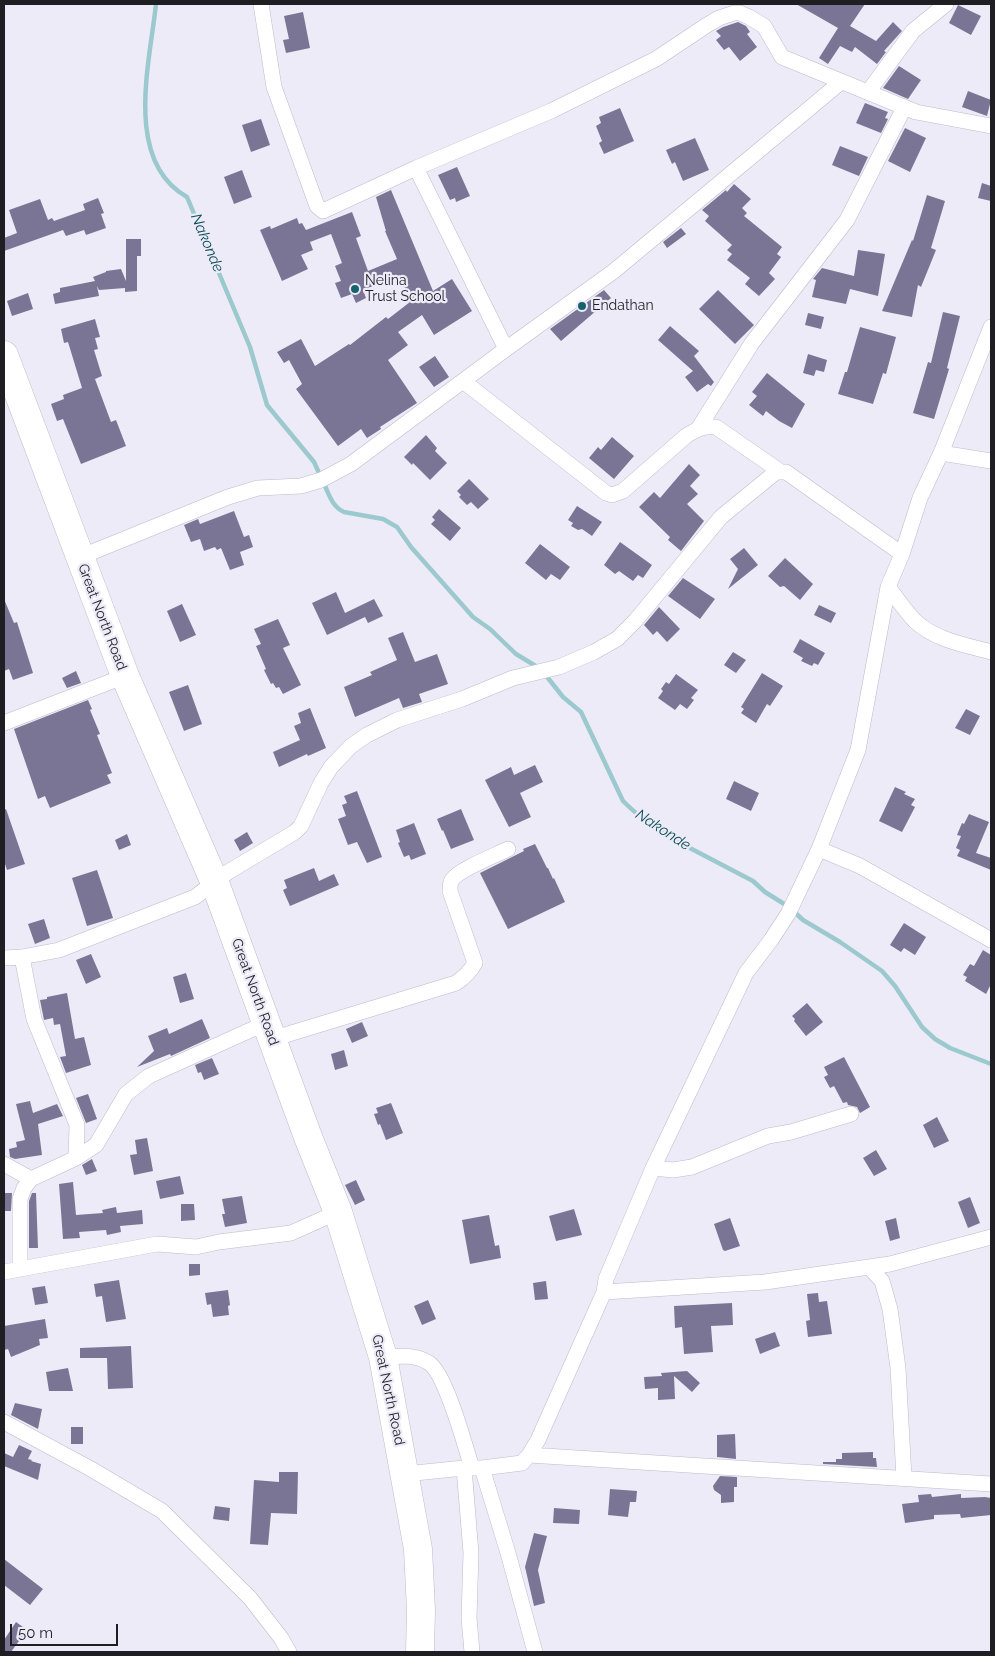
<!DOCTYPE html>
<style>
body{margin:0}
#map{position:relative;width:995px;height:1656px;overflow:hidden;background:#eeebf9;font-family:Raleway,sans-serif}
canvas{display:block}
.frame{position:absolute;inset:0;border:5px solid #1f1e23;pointer-events:none}
.scale{position:absolute;left:10px;top:1624px;width:108px;height:22px;box-sizing:border-box;border:2px solid #1f1e23;border-top:0;padding-left:6px;font-size:15px;line-height:18px;white-space:nowrap;color:#1f1e23;-webkit-text-stroke:4px #eeebf9;paint-order:stroke}
</style>
<div id="map">
<canvas width="995" height="1656"></canvas>
<div class="frame"></div>
<div class="scale">50 m</div>
</div>
<script>
const context = document.querySelector('canvas').getContext('2d');
context.lineJoin = 'round';
function trace(path, color, width, dash) { context.strokeStyle = color; context.lineWidth = width; context.lineCap = dash ? 'butt' : 'round'; context.setLineDash(dash || []); context.stroke(path); }
function fillPath(path, color) { context.fillStyle = color; context.fill(path, 'evenodd'); }
function drawText(font, color, halo, rows, align = 'center') {
  context.font = font + ' Raleway,sans-serif'; context.lineWidth = 4.5; context.setLineDash([]); context.textBaseline = 'middle'; context.strokeStyle = halo; context.fillStyle = color; for (const [text, x, y, turn = 0] of rows) {
    context.save(); context.translate(x, y); context.rotate((+turn || 0) * Math.PI / 180); context.textAlign = isNaN(turn) ? turn : align; if (halo) context.strokeText(text, 0, 0); context.fillText(text, 0, 0); context.restore();
  }
}
trace(new Path2D(`
 M156 4C150 62 123 161 187 197L250 347 267 405 314 462 319 473
 M325 486C330 497 333 507 344 512L383 519 397 527 411 547 473 617 490 629 516 654 539 668
 M544 673 563 697 581 712 623 801C633 811 644 820 656 828 666 834 677 838 686 846L753 881 765 892 789 907 803 920 840 942 882 971 895 986 922 1027 935 1039 950 1048 991 1064`), '#9bc9ce', 4.5);
fillPath(new Path2D(`
 M796 4H865L850 26 876 41 893 22 902 31 884 51 886 52 877 64 855 47 852 52 840 46 828 64 819 58 838 28Z
 M958 5 981 16 971 35 949 23Z
 M303 12 310 48 286 53 283 40 289 39 284 16Z
 M738 22 746 26 750 32 747 34 757 47 740 61 729 47 724 50 716 40 721 36 716 31 723 27Z
 M899 66 921 80 908 99 883 88Z
 M968 91 991 100 987 116 962 107Z
 M865 103 888 112 885 118 888 119 881 133 856 123Z
 M620 108 634 141 604 154 599 143 602 141 596 126 601 123 599 117Z
 M261 119 270 145 251 152 242 125Z
 M905 128 926 138 910 172 888 161Z
 M695 138 709 170 683 181 675 162 672 164 666 150Z
 M840 146 868 157 859 176 832 165Z
 M457 167 470 196 456 202 455 198 450 200 438 175Z
 M242 170 252 197 234 204 224 177Z
 M982 183 991 186V201L978 198Z
 M734 184 751 199 742 208 747 213 744 216 782 247 777 254 781 257 769 273 775 279 759 296 745 284 750 278 727 260 732 254 727 250 732 245 705 221 709 216 702 210 726 190 727 192Z
 M391 190 433 291 452 279 472 311 434 335 422 315 398 332 408 345 388 360 417 403 380 427 381 429 367 438 361 429 338 446 296 389 302 384 289 360 284 363 277 352 301 339 315 366 349 344 350 345 386 317 388 319 410 302 400 275 363 290 366 298 356 303 352 294 341 298 335 283 341 281 335 266 342 263 331 234 310 242 313 250 301 255 308 269 282 281 260 230 270 226 271 229 297 218 299 224 302 223 306 230 352 212 361 236 356 238 368 271 397 259 385 231H386L376 197Z
 M927 195 945 201 931 248 936 250 921 287 918 285 912 317 882 311 912 240 913 241Z
 M98 198 104 213 101 214 106 228 86 235 84 230 66 236 63 230 4 251V238L17 233 9 210 40 199 48 220 52 218 54 221 85 210 83 204Z
 M681 228 686 234 667 248 663 242Z
 M126 239H141V256H137V291L125 292V288L99 290 97 286 99 296 55 304 53 294 60 292V288L95 281 93 277 106 272V271L121 269 126 281Z
 M858 250 885 254 878 296 850 289 846 304 812 297 816 280 813 279 822 268 854 276Z
 M604 290 611 298 561 341 550 329Z
 M718 290 754 325 735 344 699 309Z
 M28 293 33 309 12 316 7 301Z
 M943 312 960 316 947 368 949 369 934 419 913 413 928 362 931 363Z
 M808 313 824 317 821 329 805 325Z
 M95 319 100 337 95 338 98 349 94 350 102 376 95 379 111 422 116 420 126 446 81 464 63 419 57 421 51 404 64 399 63 395 82 388 68 342 64 343 61 329Z
 M670 326 699 351 694 356 714 382 711 386 708 384 697 392 685 377 693 371 658 340Z
 M860 327 896 337 886 374 883 373 873 404 838 394 845 372H847Z
 M808 354 827 360 824 372 816 370 814 376 803 373Z
 M435 356 449 377 434 387 419 367Z
 M767 373 805 404 792 428 779 421 766 411 763 416 749 405 757 396 752 392Z
 M426 435 437 448 435 451 447 463 430 480 413 463 412 465 404 457Z
 M612 437 634 456 614 479 589 458 598 447 601 450Z
 M689 464 700 475 690 486 698 494 687 504 704 521 681 551 668 540 670 537 639 507 654 492 660 498Z
 M469 479 489 499 478 509 471 502 467 505 459 497 461 495 457 491Z
 M577 506 602 522 592 536 582 529 578 530 571 526 573 523 568 520Z
 M439 509 461 528 450 541 431 524 435 520 432 517Z
 M234 511 244 537 249 535 253 547 240 552 244 565 230 570 221 548 217 550 215 547 204 551 200 539 191 542 184 525 198 519 200 524Z
 M620 542 652 565 643 578 638 575 633 581 619 571 615 574 604 565Z
 M540 544 570 567 560 580 551 574 546 580 525 563Z
 M744 548 758 565 728 589 738 569 730 559Z
 M785 558 813 584 800 600 784 586 780 587 768 576Z
 M683 578 715 599 700 619 668 596Z
 M336 592 345 613 374 599 383 616 368 623 365 617 327 635 312 603Z
 M4 599 14 623 17 622 33 673 13 680 9 669 4 671Z
 M182 604 196 635 180 642 167 611Z
 M819 605 836 613 831 623 814 615Z
 M659 607 680 629 667 642 657 631 653 635 644 625Z
 M278 619 290 645 283 648 301 685 283 694 279 687 276 688 273 683 271 684 264 670 266 669 256 646 261 644 254 629Z
 M403 632 415 662 437 654 448 684 419 694 422 702 403 708 399 698 355 717 344 687 372 675 370 672 397 660 388 638Z
 M800 639 825 653 818 665 814 663 812 666 801 661 803 658 793 652Z
 M733 652 746 660 736 673 724 665Z
 M76 671 81 683 67 688 62 678Z
 M762 673 783 686 770 706 767 704 756 723 741 713 744 709 741 707Z
 M676 674 698 690 691 698 694 700 687 709 680 704 675 710 658 698 663 691 661 689 666 682 669 684Z
 M188 685 202 724 184 731 169 692Z
 M88 700 92 709 90 710 100 734 97 735 112 773 107 775 111 783 50 808 45 796 38 799 14 729Z
 M310 708 326 748 308 756 307 754 279 767 273 752 300 740 294 726 301 723 298 713Z
 M966 709 980 716 970 735 955 728Z
 M535 765 543 782 520 793 531 817 509 827 485 780 511 767 514 775Z
 M734 781 759 793 751 811 726 799Z
 M895 787 906 792 904 794 915 799 911 805 915 807 902 832 879 821Z
 M357 791 382 857 367 863 357 842 348 845 338 819 346 816 342 805 347 803 344 796Z
 M6 809 25 864 7 870 4 861V810Z
 M461 809 474 840 451 849 443 830 442 831 437 819Z
 M969 814 989 822 976 853 991 858V870L957 856 960 850 956 848 961 836 957 835 962 823 964 824Z
 M414 823 426 854 411 860 409 855 404 857 398 843 400 842 396 830Z
 M247 832 253 843 240 851 234 840Z
 M127 834 131 845 119 850 115 840Z
 M535 844 547 868H548L553 879 554 878 565 902 508 929 480 873 524 851 523 849Z
 M314 868 319 881 334 874 339 885 290 906 283 890 287 888 284 880Z
 M97 870 113 918 87 926 72 878Z
 M44 919 50 938 35 944 28 924Z
 M904 923 926 937 915 955 904 948 901 952 890 945Z
 M983 950 991 955V984L986 994 965 981 967 977 963 975 970 964 974 966Z
 M91 954 101 977 86 984 76 960Z
 M186 973 194 999 180 1003 173 977Z
 M67 993 75 1039 84 1037 91 1065 66 1073 60 1057 66 1056 60 1024 54 1025 53 1018 44 1020 40 1000 47 999V997Z
 M807 1003 823 1022 806 1036 794 1021 795 1019 792 1016Z
 M202 1019 210 1038 171 1056 170 1054 137 1067 154 1051 148 1036 167 1028 169 1034Z
 M362 1022 368 1036 352 1043 346 1029Z
 M344 1050 348 1066 335 1070 331 1054Z
 M844 1057 870 1107 860 1113 857 1107 848 1105 847 1102 843 1103 834 1086 830 1088 824 1077 828 1075 824 1067Z
 M212 1058 219 1074 204 1080 201 1072 198 1073 195 1065Z
 M88 1094 97 1119 86 1123 76 1098Z
 M30 1101 33 1113 57 1104 63 1116 38 1124 42 1155 15 1159 10 1157 9 1149 17 1147 16 1142 25 1140 16 1104Z
 M391 1103 403 1133 386 1140 380 1124 378 1125 374 1114 378 1113 376 1108Z
 M937 1117 949 1141 934 1148 923 1125Z
 M147 1138 153 1171 134 1175 130 1155 137 1154 135 1140Z
 M876 1150 887 1169 874 1176 863 1158Z
 M92 1159 97 1171 86 1175 82 1165Z
 M180 1176 184 1194 160 1199 156 1181Z
 M356 1180 365 1200 355 1205 345 1185Z
 M73 1182 76 1215 103 1213 102 1210 116 1207 117 1213 142 1210 143 1224 120 1226 121 1232 107 1235 106 1230 79 1232 80 1238 63 1239 59 1184Z
 M4 1193H12L11 1211H4Z
 M32 1193H36L38 1248H29V1201Z
 M242 1196 247 1223 225 1227 222 1214H225L222 1199Z
 M970 1197 980 1223 968 1228 958 1202Z
 M181 1204H194L195 1220 181 1221Z
 M574 1209 582 1235 556 1241 549 1216Z
 M489 1215 495 1246 499 1245 501 1258 470 1264 462 1220Z
 M730 1218 740 1246 725 1251 723 1250 714 1224Z
 M896 1218 900 1238 890 1241 885 1221Z
 M189 1264H200V1275L189 1276Z
 M119 1280 126 1319 106 1322 102 1296 96 1297 94 1284Z
 M546 1281 548 1299 535 1300 533 1283Z
 M45 1286 48 1303 35 1305 32 1288Z
 M228 1290 230 1305 228 1306 229 1315 213 1317 211 1304 207 1305 205 1293Z
 M818 1293 819 1302 827 1301 832 1334 808 1337 806 1321 810 1320 807 1294Z
 M428 1300 436 1319 422 1325 414 1306Z
 M732 1303 733 1325 711 1326 713 1352 684 1354 682 1327 675 1328 674 1306Z
 M45 1319 48 1338 39 1339 40 1345 11 1357 8 1349 4 1350V1326Z
 M775 1332 780 1346 760 1354 755 1339Z
 M131 1346 133 1388 108 1389 107 1358H80V1348Z
 M68 1368 73 1391H49L46 1372Z
 M687 1371 700 1383 692 1392 674 1376 675 1399 658 1400V1388L645 1389 644 1377 662 1376 661 1373Z
 M15 1403 42 1409 38 1429 11 1415Z
 M71 1427H83V1444H71Z
 M735 1434 736 1459 717 1457V1435Z
 M19 1445 32 1451 28 1459 32 1460 31 1461 41 1464 38 1480 4 1466V1453L13 1457Z
 M873 1452V1458H876L877 1467 823 1464V1462H836V1459H842V1453Z
 M279 1472H298L297 1514 271 1513 268 1545 250 1544 254 1480 279 1482Z
 M720 1476 737 1477V1487H734V1502L721 1503V1495L714 1490 713 1486Z
 M610 1489 637 1491 636 1502H630L628 1517 608 1515Z
 M931 1494 932 1497 961 1494V1498L985 1497 991 1498V1515L961 1518 960 1514 934 1515V1519L905 1523 902 1504 919 1502 918 1495Z
 M215 1506 230 1508 229 1521 213 1519Z
 M554 1508 580 1510 579 1524 553 1523Z
 M534 1533 547 1536 538 1570 545 1603 534 1606 525 1567Z
 M4 1559 43 1589 30 1605 4 1585Z
 M16 1622 27 1630 11 1652H4V1640Z`), '#7b7595');
const street = new Path2D(`
 M261 4 274 87 317 206 323 211 416 168 551 111 656 59 707 25 719 18 734 13H740L749 17 764 26 782 57 916 112 991 126
 M868 92 913 31 946 4
 M416 168 506 349
 M463 381 606 493 612 495 623 491 686 436C697 429 703 426 716 427L781 472
 M698 429 752 343 847 220 904 108
 M941 453 991 461
 M80 557 228 497 258 488 301 486 321 480 351 464 506 349 614 271 841 82
 M888 587C897 598 905 611 915 621 935 640 965 645 991 652
 M4 723 125 676
 M819 849 860 866 991 940
 M22 957 34 1019 77 1125 76 1158
 M4 958 22 957 59 950 195 897 228 872 295 832 301 826 321 783 331 767 351 746 367 735 397 720 462 699 513 678 559 667 594 652 617 639 635 621 721 517 776 472H786L902 554
 M272 1039 456 983C465 977 470 972 475 963L450 891C450 888 450 883 452 880 458 870 496 855 508 849
 M4 1164 31 1179
 M653 1168 673 1170 692 1167 768 1136 791 1132 851 1114
 M869 1267 882 1281 890 1309 898 1368 904 1478
 M20 1269V1199L24 1188 31 1179 76 1158 96 1145 126 1094 149 1076 266 1023
 M4 1272 157 1244 196 1247 219 1242 291 1233 338 1212
 M604 1292 765 1282 890 1264 991 1237
 M383 1357C399 1356 415 1354 429 1363 446 1374 465 1446 472 1468
 M4 1422 91 1469 162 1511 250 1598 281 1638 289 1652
 M529 1455 991 1484
 M464 1468 471 1553 469 1618 472 1652
 M482 1468 508 1553 535 1652
 M405 1474 464 1468H482L522 1463 529 1455 538 1440 604 1292 606 1279 653 1168 746 973 771 940 788 914 819 849 858 750 888 587 902 554 920 498 941 453 991 327`);
const highway = new Path2D(`
 M4 355 125 676 215 883 308 1137 338 1212 383 1357 418 1549 421 1610 420 1652`);
trace(street, '#bdbbc8', 16);
trace(highway, '#bdbbc8', 29);
trace(street, '#fff', 15);
trace(highway, '#fff', 28);
for (const [x, y, r, color] of [
 [355,289,5,"#16616e"],
 [582,306,5,"#16616e"]
]) { const dot = new Path2D(); dot.arc(x, y, r, 0, 2 * Math.PI); context.fillStyle = color; context.fill(dot); trace(dot, '#eeebf9', 2); }
drawText('14px', '#1f1e23', '#eeebf9', [
 ["Nelina",365,281],
 ["Trust School",365,297],
 ["Endathan",592,306]
], 'left');
drawText('14px', '#1f1e23', '#eeebf9', [
 ["Great North Road",102,617,69],
 ["Great North Road",255,992,70],
 ["Great North Road",388,1390,78]
]);
drawText('italic 15px', '#0a4f55', '#eeebf9', [
 ["Nakonde",207,243,67],
 ["Nakonde",663,830,33]
]);
</script>
